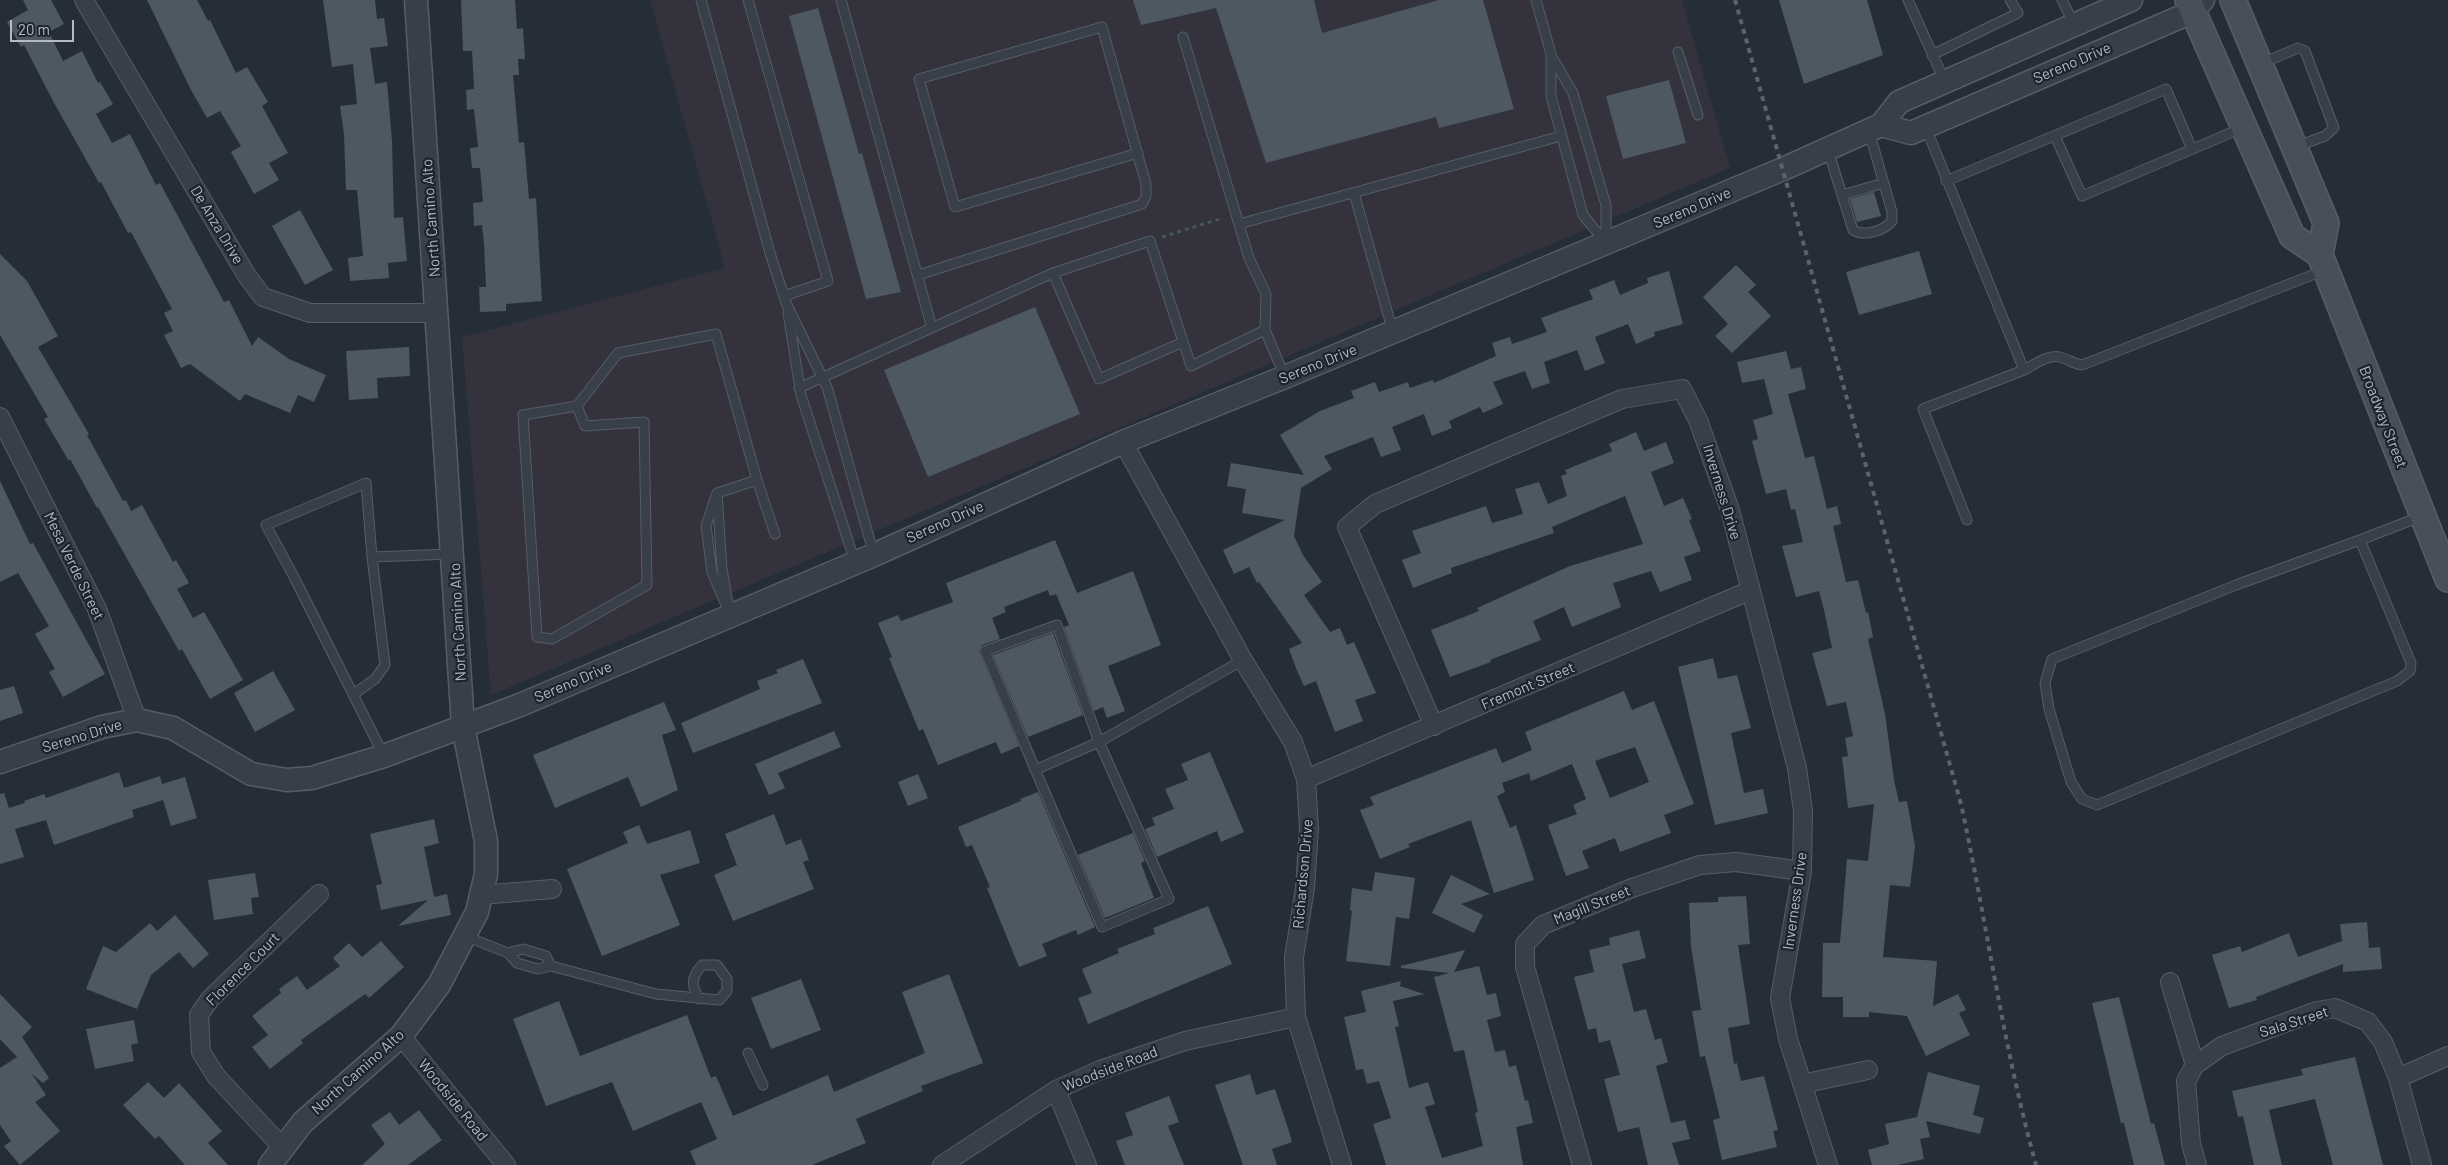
<!DOCTYPE html>
<style>
body{margin:0}
#map{position:relative;width:2448px;height:1165px;overflow:hidden;background:#252e38;font-family:Barlow,sans-serif}
canvas{display:block}
.scale{position:absolute;left:10px;top:20px;width:64px;height:22px;box-sizing:border-box;border:2px solid #b3bac4;border-top:0;padding-left:6px;font-size:15px;line-height:18px;white-space:nowrap;color:#b3bac4;-webkit-text-stroke:4px #1d242d;paint-order:stroke}
</style>
<div id="map">
<canvas width="2448" height="1165"></canvas>
<div class="scale">20 m</div>
</div>
<script>
const context = document.querySelector('canvas').getContext('2d');
context.lineJoin = 'round';
function fillPath(path, color) { context.fillStyle = color; context.fill(path, 'evenodd'); }
function trace(path, color, width, dash) { context.strokeStyle = color; context.lineWidth = width; context.lineCap = dash ? 'butt' : 'round'; context.setLineDash(dash || []); context.stroke(path); }
function drawText(font, color, halo, rows, align = 'center') {
  context.font = font + ' Barlow,sans-serif'; context.lineWidth = 4.5; context.setLineDash([]); context.textBaseline = 'middle'; context.strokeStyle = halo; context.fillStyle = color; for (const [text, x, y, turn = 0] of rows) {
    context.save(); context.translate(x, y); context.rotate((+turn || 0) * Math.PI / 180); context.textAlign = isNaN(turn) ? turn : align; if (halo) context.strokeText(text, 0, 0); context.fillText(text, 0, 0); context.restore();
  }
}
fillPath(new Path2D(`
 M650 0H1682L1730 168 491 695 462 337 725 268Z`), '#33323d');
fillPath(new Path2D(`
 M23 0H51L64 24 49 32 63 61 82 51 98 83 100 82 113 104 96 114 112 143 130 134 156 185 160 183 224 302 229 300 252 346 258 337 289 359 326 375 314 402 298 395 290 413 245 394 240 401 190 364 181 368 164 335 173 331 164 313 172 309 131 232 128 233 101 182 99 183 53 101 24 45 21 47 7 22 28 10Z
 M147 0H197L208 21 210 20 236 73 247 67 268 102 262 106 288 153 269 163 279 180 254 194 231 152 241 146 220 111 207 118 191 90Z
 M323 0H375L377 19 384 18 388 46 370 48 375 84 387 82 392 141 394 218 403 217 407 261 388 263 389 278 350 281 348 258 363 256 357 190H346L344 134 340 106 357 104 353 64 332 67Z
 M461 0H515L517 29 523 28 525 59H518L519 75H513L519 143 524 142 529 199 536 198 542 301 506 304V311L480 312 479 287H486L484 244 482 225 474 226 473 203 483 202 480 168H472L470 148 478 147 474 109 467 110 466 90 474 89 472 51H463Z
 M1133 0H1314L1322 33 1439 0H1483L1514 109 1439 128 1436 117 1266 163 1216 8 1141 25Z
 M1779 0H1867L1883 55 1804 84Z
 M818 8 859 154 862 153 901 292 866 299 789 16Z
 M1669 80 1686 143 1623 159 1606 96Z
 M1874 192 1881 216 1857 222 1850 199Z
 M300 210 333 270 305 285 272 226Z
 M1919 251 1932 294 1859 315 1846 272Z
 M0 254 27 281 58 336 38 347 89 434 87 435 123 501 126 500 131 511 142 505 173 562 176 560 189 583 177 589 193 618 204 612 243 680 210 699 182 649 179 651 98 507 97 508 70 459 69 461 44 419 48 417 0 335Z
 M1736 265 1756 285 1748 292 1771 316 1732 353 1715 336 1728 324 1703 297Z
 M1669 271 1683 324 1654 332 1655 336 1636 344 1628 324 1595 337 1605 363 1585 371 1577 350 1544 362 1550 383 1532 389 1525 371 1493 382 1503 404 1483 413 1480 407 1449 421 1452 428 1432 436 1424 414 1392 427 1401 450 1381 457 1373 437 1324 456 1332 469 1301 488 1294 536 1303 555 1322 582 1304 595 1330 632 1340 628 1347 645 1354 642 1376 693 1355 700 1363 721 1335 732 1316 681 1304 686 1296 668 1289 649 1302 643 1259 582 1257 583 1249 567 1234 574 1223 550 1285 520 1242 513 1246 489 1227 486 1231 463 1304 475 1280 435 1320 411 1354 398 1351 391 1375 382 1379 392 1408 382 1410 388 1433 380 1434 383 1496 356 1492 343 1510 337 1512 344 1547 332 1541 318 1593 299 1589 290 1614 280 1620 295 1648 283 1647 278Z
 M1035 307 1080 414 928 477 884 370Z
 M409 347 410 376 377 378 378 398 349 400 346 351Z
 M1786 351 1791 369 1801 367 1806 389 1788 394 1805 458 1814 456 1827 509 1837 506 1841 524 1833 526 1846 582 1858 580 1866 613 1868 612 1873 637 1868 639 1885 714 1894 780 1899 802 1907 801 1915 846 1910 887 1890 885 1883 957 1937 961 1933 1006 1958 994 1966 1010 1959 1013 1970 1035 1926 1056 1907 1016 1869 1012V1017H1843V997H1822L1823 943H1840L1847 859 1868 861 1874 804 1848 808 1842 757 1848 756 1845 738 1853 736 1846 702 1827 706 1812 653 1832 648 1824 610 1819 591 1796 597 1782 546 1803 542 1795 509 1791 510 1786 489 1766 494 1752 441 1758 439 1753 420 1773 414 1764 379 1742 383 1737 362Z
 M1636 432 1644 451 1666 442 1674 463 1651 472 1664 506 1683 498 1692 519 1689 520 1701 551 1684 557 1692 580 1660 592 1651 571 1613 583 1621 607 1572 627 1564 607 1533 621 1541 640 1490 660 1491 662 1450 677 1431 630 1479 611 1477 608 1570 566 1643 544 1625 496 1552 527 1554 533 1451 568 1452 573 1413 588 1402 560 1421 553 1412 531 1486 506 1492 523 1523 514 1515 489 1539 482 1548 504 1567 496 1561 476 1567 474 1565 470 1612 451 1609 444Z
 M0 481 30 544 33 543 105 674 63 697 49 672 55 669 35 634 49 626 18 573 0 582Z
 M1055 540 1077 593 1133 571 1161 645 1108 666 1125 711 1107 718 1103 707 1094 711 1064 627 1069 625 1056 594 1050 596 1048 590 1004 607 1006 612 992 618 1000 639 982 645 979 651 1019 746 1001 754 996 742 938 765 923 729 919 731 889 658 892 657 878 623 898 615 901 621 953 602 946 583Z
 M1053 633 1083 715 1028 737 993 655Z
 M1713 658 1718 679 1737 675 1751 728 1731 733 1744 793 1763 789 1768 813 1715 825 1678 667Z
 M803 659 822 703 693 753 681 723 760 689 757 681 778 673 776 670Z
 M273 671 295 710 255 732 234 693Z
 M14 686 23 713 0 721V690Z
 M1624 691 1632 710 1654 701 1694 804 1664 815 1671 833 1620 852 1615 838 1582 851 1589 868 1566 876 1548 825 1577 814 1573 805 1586 799 1572 764 1531 781 1529 773 1502 783 1505 792 1497 796 1510 828 1516 825 1534 880 1494 893 1471 820 1408 844 1410 847 1380 859 1360 810 1374 805 1370 797 1496 748 1502 763 1532 750 1525 732ZM1635 747 1649 782 1610 798 1595 761Z
 M664 702 676 730 662 735 678 790 641 807 628 777 555 808 533 755Z
 M834 731 841 747 778 773 785 788 769 795 755 764Z
 M1210 752 1244 832 1221 842 1217 831 1157 857 1145 829 1155 825 1152 818 1174 809 1165 789 1188 780 1181 764Z
 M119 772 124 788 160 776 162 784 185 777 197 818 171 826 163 800 132 810 134 817 54 845 46 820 15 829 24 857 0 864V794L4 793 9 808 25 803 24 801 44 794 46 798Z
 M918 774 928 798 908 806 898 782Z
 M1038 792 1095 927 1078 935 1076 930 1042 944 1047 956 1019 967 987 888 990 887 972 845 966 847 958 827 1021 801 1020 799Z
 M774 814 786 845 801 839 809 860 803 862 814 889 733 921 714 875 737 865 725 834Z
 M434 819 439 843 424 847 434 897 447 894 451 915 398 926 428 900 381 910 376 885 382 884 370 834Z
 M639 825 647 844 690 830 700 863 660 875 680 925 602 956 567 869 628 843 623 832Z
 M1133 833 1145 861 1141 863 1154 898 1105 918 1078 855Z
 M1375 872 1415 878 1409 919 1396 917 1390 966 1346 961 1352 911 1350 910 1352 888 1372 891Z
 M255 873 259 897 251 898 253 914 214 920 208 880Z
 M1451 875 1490 894 1461 904 1483 915 1474 933 1432 913Z
 M1746 896 1750 944 1738 945 1750 1024 1728 1028 1734 1064 1737 1063 1741 1081 1764 1076 1778 1130 1773 1131 1777 1147 1722 1160 1713 1120 1720 1118 1705 1056 1700 1057 1692 1011 1701 1010 1691 946 1689 903 1718 902V897Z
 M1208 906 1232 964 1088 1024 1078 998 1092 993 1082 969 1119 953 1117 949 1155 934 1153 928Z
 M175 915 209 954 193 968 179 952 151 975 137 1009 86 989 103 946 116 952 150 923 157 931Z
 M2367 922 2369 948 2380 947 2382 969 2343 972V964L2256 997 2257 1000 2229 1008 2212 955 2240 946 2242 952 2289 933 2298 957 2342 941 2340 924Z
 M1639 930 1646 958 1622 964 1634 1012 1646 1009 1655 1040 1661 1038 1668 1062 1656 1066 1671 1123 1685 1120 1690 1139 1672 1143 1679 1165H1648L1639 1127 1618 1132 1604 1079 1620 1075 1610 1040 1599 1043 1596 1028 1588 1030 1574 977 1594 972 1589 950 1610 945 1609 938Z
 M381 941 404 967 369 998 365 994 301 1040 303 1043 270 1069 252 1047 268 1035 252 1016 281 993 279 989 297 976 307 990 340 966 333 958 349 943 362 957Z
 M1465 950 1454 972 1479 966 1487 995 1496 993 1501 1016 1487 1020 1495 1052 1505 1050 1509 1067 1516 1065 1525 1101 1528 1100 1533 1123 1516 1127 1523 1165H1386L1373 1124 1391 1118 1379 1081 1367 1084 1363 1069 1356 1070 1344 1017 1366 1012 1361 991 1401 981 1400 986 1424 994 1393 1001 1399 1026 1395 1027 1409 1088 1428 1082 1435 1104 1425 1107 1442 1158 1483 1146 1475 1113 1478 1112 1464 1050 1454 1052 1434 977 1449 973 1401 968V966Z
 M949 974 983 1063 921 1086 923 1091 856 1119 866 1143 812 1165H696L690 1151 717 1139 701 1102 633 1131 612 1082 546 1106 513 1019 559 1001 580 1056 687 1015 711 1078 716 1076 733 1116 828 1075 834 1092 925 1053 902 992Z
 M801 979 821 1030 771 1049 751 998Z
 M0 994 32 1027 22 1037 49 1078 43 1083 32 1074 46 1095 35 1102 60 1131 20 1165 4 1146 11 1141 0 1125V1068L17 1057 0 1039Z
 M2119 997 2151 1124 2154 1123 2165 1165H2134L2124 1123H2121L2092 1003Z
 M134 1020 138 1043 131 1045 134 1061 95 1069 86 1029Z
 M2355 1057 2383 1165H2333L2315 1099 2269 1110 2282 1165H2254L2243 1116 2238 1117 2232 1091 2303 1075 2301 1069Z
 M1928 1072 1980 1086 1973 1115 1984 1118 1980 1134 1926 1121 1930 1137 1920 1139 1924 1159 1898 1165H1872L1868 1150 1889 1144 1885 1124 1917 1117Z
 M1250 1074 1256 1095 1275 1089 1288 1128 1292 1142 1272 1149 1277 1165H1243L1215 1085Z
 M148 1082 164 1098 179 1083 222 1131 208 1143 228 1165H185L159 1136 155 1139 123 1105Z
 M1169 1096 1179 1122 1168 1126 1184 1165H1125L1116 1141 1133 1135 1125 1113Z
 M419 1110 442 1140 408 1165H362L385 1144 371 1125 390 1112 399 1125Z`), '#4d5863');
const service = new Path2D(`
 M701 0 770 253 786 303 827 387 874 555
 M748 0 828 281 784 296
 M841 0 932 328
 M1536 0 1551 54V96L1583 215 1606 243
 M1908 0 1945 82
 M2062 0 2074 24
 M1183 37 1249 258 1266 294 1265 330 1285 377
 M1678 52 1698 115
 M1932 55 2018 13 2010 0
 M1552 57 1573 93 1606 205V241
 M2260 64 2298 48 2305 51 2334 128 2325 136 2295 147
 M1926 128 2024 370 1923 409 1967 520
 M2055 136 2082 196 2242 128
 M1828 150 1853 230C1864 237 1884 231 1892 221V212L1869 131
 M1946 181 2166 89 2192 149
 M1354 193 1393 332
 M1842 195 1884 183
 M1239 224 1561 136
 M1053 273 1099 379 1183 342
 M918 275 1142 204 1146 196V184L1102 27 919 79 955 207 1138 153
 M788 313 801 395 855 562
 M2024 370C2034 365 2048 354 2060 357 2069 359 2073 364 2082 365L2325 270
 M799 388 1053 273 1150 241 1191 366 1265 330
 M577 406 585 426 644 422 647 585 552 639 537 637 523 415 577 406 618 353 716 334 757 480 775 534
 M717 493 722 569 730 615 712 572 706 526Z
 M717 493 757 480
 M2360 540 2411 663 2410 671 2397 681 2097 805 2082 799 2071 782 2049 709 2045 683 2052 659 2236 585Z
 M2360 540 2422 516
 M372 557 451 554
 M354 694 375 679 385 665 372 557 366 483 266 525 294 577 384 756
 M1035 770 1099 742 1057 625 985 651 1102 927 1169 899 1099 742 1243 660
 M465 936 508 953 517 963 538 969 551 966 656 994 719 1000 727 991V979L717 965H702C691 978 691 984 699 999
 M508 953 523 949 546 956 551 966
 M748 1053 763 1085`);
const minor = new Path2D(`
 M84 0 247 276 263 297 310 313H437
 M0 417 97 609 137 720
 M1123 442 1243 660 1293 742 1306 779 1309 828 1305 888 1294 957 1296 1017 1342 1165
 M1434 726 1347 527 1375 504 1622 399 1682 389 1698 420 1730 510 1797 768 1803 811 1802 871 1780 998 1788 1039 1828 1165
 M1306 779 1749 591
 M481 895 552 889
 M2170 982 2195 1065
 M401 1036 506 1165
 M2398 1078 2448 1056
 M1802 1084 1868 1070
 M1056 1090 1087 1165
 M283 1148 216 1076 201 1052 199 1015 210 999 319 894
 M942 1165 1056 1090 1100 1070 1185 1041 1296 1017
 M1582 1165 1525 967V944L1543 925 1632 888 1700 865 1736 862 1802 871
 M2197 1165 2191 1144 2186 1081 2195 1065 2222 1046 2317 1011 2335 1008 2368 1022 2383 1042 2398 1078 2422 1165`);
const tertiary = new Path2D(`
 M1881 125 1911 133 2192 12 2203 0
 M0 762 102 727 137 720 173 728 251 774 287 780 312 778 384 756 520 705 874 555 1123 442 1285 377 1783 169 1881 125 1899 102 2131 0
 M270 1165 303 1122 401 1036 439 985 477 912 486 874V841L463 726 416 0`);
const secondary = new Path2D(`
 M2188 0 2292 236 2320 255
 M2233 0 2326 223 2320 255 2448 579`);
trace(service, '#565d66', 11);
trace(minor, '#565d66', 20);
trace(tertiary, '#565d66', 25);
trace(secondary, '#565d66', 28);
trace(new Path2D(`
 M1162 237 1223 218`), '#465758', 3, [4, 4]);
trace(service, '#383f49', 9);
trace(minor, '#383f49', 18);
trace(tertiary, '#383f49', 22);
trace(secondary, '#474f5b', 25);
trace(new Path2D(`
 M1735 0 1961 804C1987 924 2003 1046 2036 1165`), '#5a646f', 4, [5, 5]);
drawText('15px', '#b3bac4', '#1d242d', [
 ["Sereno Drive",2072,63,-23],
 ["Sereno Drive",1692,208,-23],
 ["North Camino Alto",431,218,-94],
 ["De Anza Drive",217,225,59],
 ["Sereno Drive",1318,364,-22],
 ["Broadway Street",2383,417,69],
 ["Inverness Drive",1722,492,73],
 ["Sereno Drive",945,522,-24],
 ["Mesa Verde Street",74,566,64],
 ["North Camino Alto",458,622,-93],
 ["Sereno Drive",573,682,-23],
 ["Fremont Street",1528,686,-23],
 ["Sereno Drive",82,736,-17],
 ["Richardson Drive",1303,874,-85],
 ["Inverness Drive",1795,901,-82],
 ["Magill Street",1592,905,-22],
 ["Florence Court",243,969,-45],
 ["Sala Street",2294,1022,-18],
 ["Woodside Road",1110,1069,-21],
 ["North Camino Alto",358,1072,-42],
 ["Woodside Road",453,1100,51]
]);
</script>
